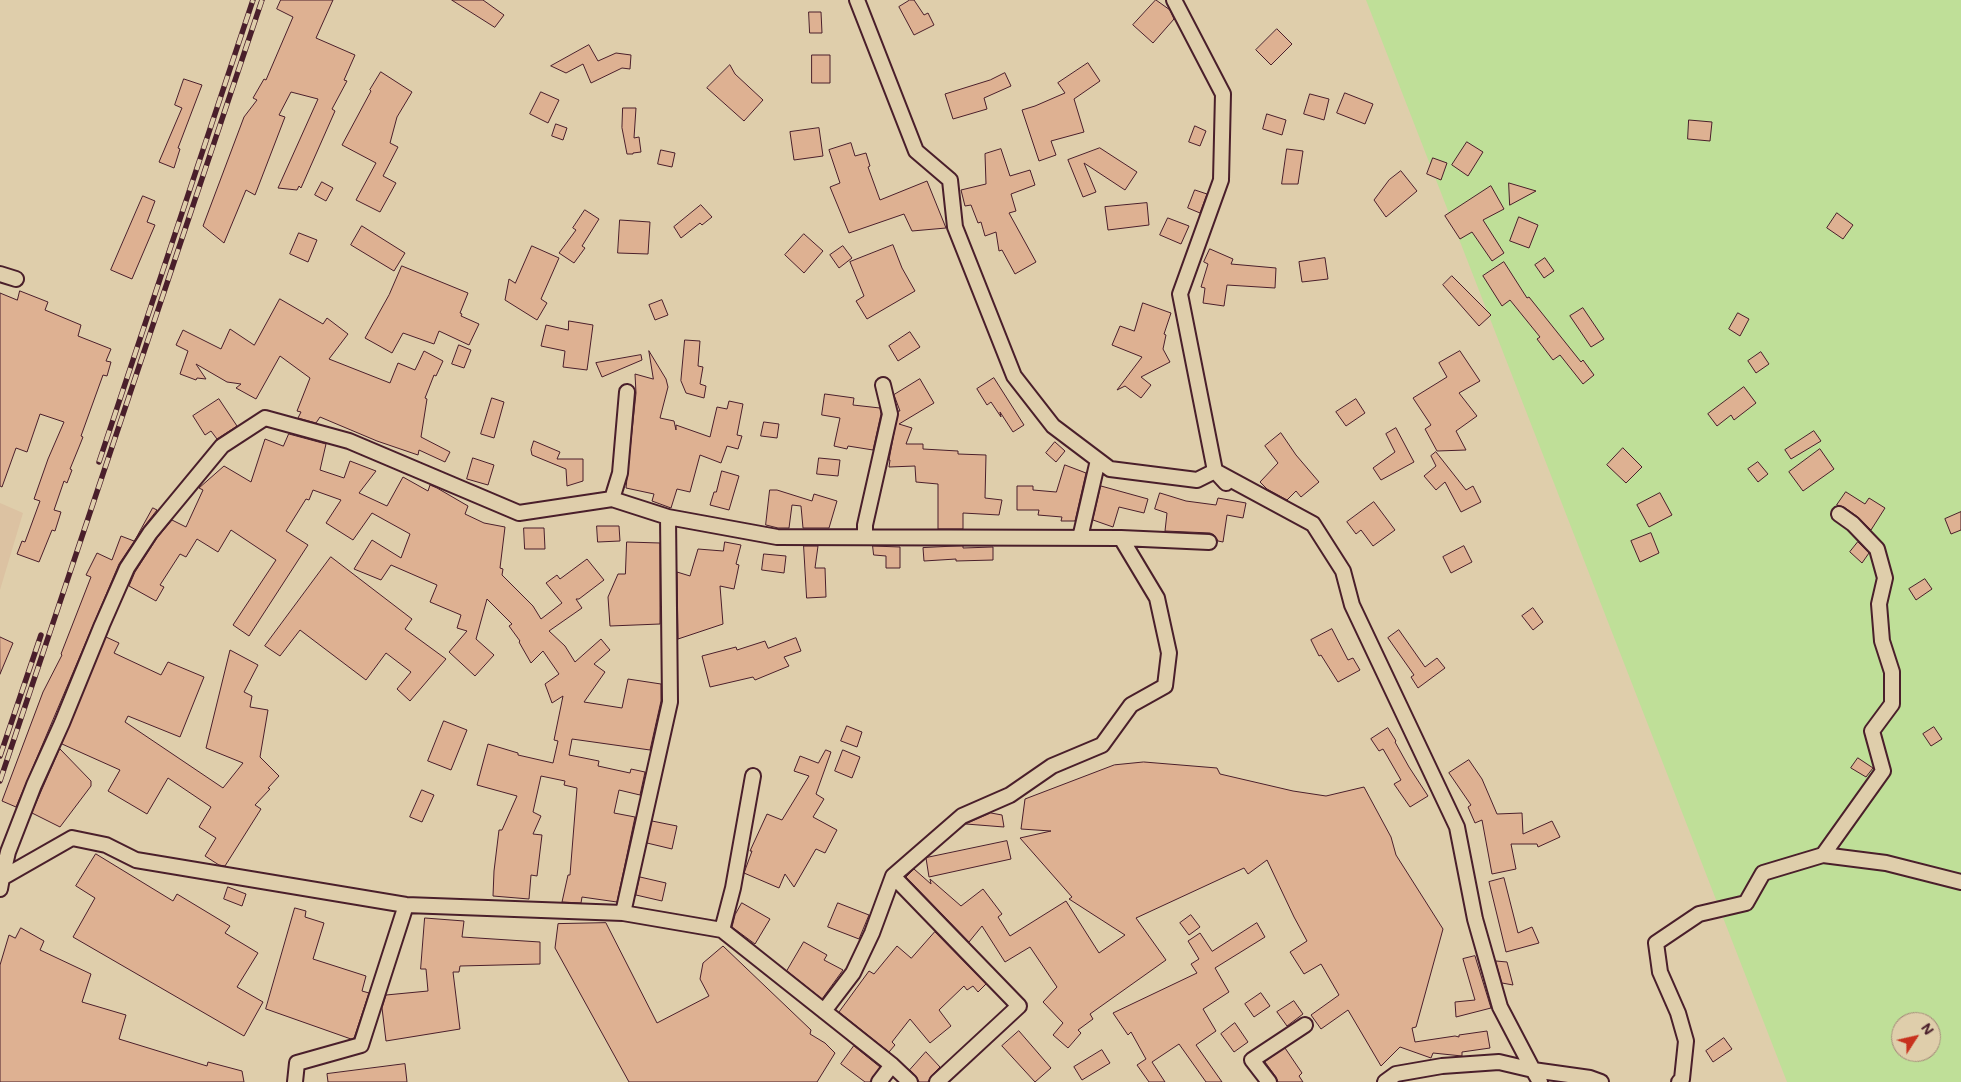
<!DOCTYPE html>
<style>
body{margin:0}
#map{position:relative;width:1961px;height:1082px;overflow:hidden;background:#dfceab;font-family:Mali,sans-serif}
canvas{display:block}
.north{position:absolute;left:1891px;top:1012px;width:50px;height:50px;box-sizing:border-box;background:#dfceab;border:1px solid #a38878;border-radius:50%;rotate:55deg;font-size:14px;font-weight:700;line-height:20px;text-align:center;color:#4a1f2b}
.north::after{content:'';display:block;margin:auto;width:18px;height:22px;background:#c8321e;clip-path:polygon(50% 0,100% 100%,50% 72%,0 100%)}
</style>
<div id="map">
<canvas width="1961" height="1082"></canvas>
<div class="north">N</div>
</div>
<script>
const context = document.querySelector('canvas').getContext('2d');
context.lineJoin = 'round';
function fillPath(path, color) { context.fillStyle = color; context.fill(path, 'evenodd'); }
function trace(path, color, width, dash) { context.strokeStyle = color; context.lineWidth = width; context.lineCap = dash ? 'butt' : 'round'; context.setLineDash(dash || []); context.stroke(path); }
fillPath(new Path2D(`
 M0 503 23 513 0 590Z`), '#dcc2a2');
fillPath(new Path2D(`
 M1366 0H1961V1082H1787ZM1901 1022H1931V1052H1901Z`), '#bfdf98');
const building = new Path2D(`
 M281 0H333L316 38 355 55 344 80 347 81 332 109 335 111 301 188 299 186 297 190 278 188 318 99 291 92 279 115 285 117 255 195 246 190 224 243 203 226 244 117 257 100 253 98 264 79 266 80 293 17 277 9Z
 M452 0H483L504 15 495 27Z
 M910 0H914L924 15 928 13 934 25 914 35 899 7Z
 M1156 0 1170 10 1174 19 1153 43 1133 25Z
 M809 12H821L822 33H810Z
 M1277 29 1292 44 1271 65 1256 50Z
 M589 45 598 61 616 53 631 55 630 69 622 68 591 83 583 64 566 73 551 66Z
 M812 55H830V83H812Z
 M1088 63 1100 81 1074 99 1084 132 1051 141 1056 155 1039 161 1022 110 1035 106 1065 93 1058 83Z
 M730 65 735 74 763 100 744 121 707 88Z
 M381 72 412 92 397 117 390 143 398 147 383 176 396 183 380 212 356 200 376 163 342 145 371 91 370 90Z
 M1005 73 1011 86 984 98 987 109 953 119 945 94 990 80Z
 M184 79 202 85 178 148 180 149 174 168 159 162 182 108 175 105Z
 M541 92 559 100 548 123 530 114Z
 M1345 93 1373 104 1365 124 1337 113Z
 M1310 94 1329 99 1324 120 1304 114Z
 M623 108H636L634 138 639 137 641 152 633 153V154H627L622 128Z
 M1267 114 1286 120 1282 135 1263 129Z
 M1689 120 1712 122 1710 141 1688 139Z
 M556 124 567 128 563 140 552 136Z
 M1195 126 1206 131 1200 146 1189 142Z
 M819 128 823 156 794 160 790 132Z
 M1467 142 1483 152 1468 176 1452 165Z
 M851 143 855 156 866 153 870 166 868 167 880 200 927 181 946 228 912 231 904 214 849 233 830 187 840 183 829 150Z
 M1100 148 1137 172 1125 190 1084 163 1096 192 1083 197 1068 160Z
 M1001 149 1010 176 1030 170 1035 185 1011 194 1016 211 1009 213 1036 262 1015 274 1002 250 999 251 996 232 985 236 981 222 978 223 971 205 965 206 961 190 986 184 985 154Z
 M1287 149 1303 151 1298 184H1282Z
 M661 150 675 153 672 167 658 164Z
 M1433 158 1447 163 1441 180 1427 174Z
 M1401 171 1417 191 1386 217 1374 200 1389 180Z
 M322 182 333 188 326 201 315 195Z
 M1509 183 1536 191 1510 205Z
 M1491 186 1504 209 1483 220 1504 253 1492 261 1472 232 1460 239 1445 216Z
 M1195 190 1207 194 1200 213 1188 208Z
 M143 196 155 201 147 222 155 225 132 279 111 270Z
 M1147 203 1149 225 1108 230 1105 207Z
 M701 205 712 217 702 225 700 223 681 238 674 227Z
 M585 210 599 219 582 246 585 248 574 263 559 253 576 230 573 228Z
 M1837 213 1853 225 1843 239 1827 228Z
 M1519 217 1538 225 1529 248 1510 241Z
 M1168 218 1189 226 1181 244 1160 235Z
 M620 220 650 222 648 254 618 253Z
 M362 226 405 253 394 271 351 245Z
 M299 233 317 240 308 262 290 254Z
 M804 234 823 251 804 273 785 255Z
 M893 245 902 268 915 291 867 319 856 301 864 296 850 262Z
 M532 246 559 258 541 299 547 303 537 320 505 300 509 279 515 283Z
 M843 246 852 258 839 268 830 255Z
 M1210 249 1233 259 1231 264 1276 268 1275 288 1227 285 1224 306 1203 303 1205 288 1201 287 1208 264 1204 262Z
 M1325 258 1328 279 1302 282 1299 262Z
 M1545 258 1554 271 1544 278 1535 265Z
 M1504 262 1527 298 1529 297 1581 362 1583 360 1594 375 1583 384 1560 355 1553 360 1537 339 1540 337 1510 300 1502 306 1483 276Z
 M402 266 468 293 460 313 462 314 461 316 479 324 469 345 439 331 434 344 403 333 392 353 365 338 389 295Z
 M1452 276 1491 315 1479 326 1443 285Z
 M20 291 48 302 45 310 81 325 78 336 111 349 106 361 111 362 107 376 103 375 81 436 83 437 79 447 70 469 72 470 67 483 64 481 54 510 61 512 55 531 52 530 39 562 17 554 22 541 25 542 40 501 34 499 48 459 64 422 40 414 27 452 16 448 2 487 0 486V293L17 300Z
 M280 299 323 324 327 318 348 334 329 359 390 383 398 363 415 370 424 351 443 361 436 376 434 375 425 398 427 399 421 437 450 452 445 462 419 450 418 455 377 441 320 417 316 423 298 418 301 412 297 411 310 378 280 356 256 399 236 388 241 384 227 382 196 364 206 379 197 378 196 380 180 374 188 351 176 345 183 330 221 349 230 329 254 345Z
 M662 300 668 315 655 320 649 305Z
 M1143 303 1171 313 1164 334 1166 335 1163 349 1170 362 1141 377 1151 385 1141 398 1125 386 1117 390 1142 357 1112 345 1120 326 1134 331Z
 M1583 308 1604 339 1591 347 1570 316Z
 M1738 313 1749 319 1740 336 1729 329Z
 M569 321 593 325 587 370 563 367 565 351 541 346 546 325 568 330Z
 M910 332 920 347 898 361 889 346Z
 M685 340 700 341 698 366 703 367 700 384 706 386 704 398 686 393 681 381Z
 M459 345 471 350 464 368 452 364Z
 M649 351 666 379 668 387 660 418 674 421 676 430V425L710 437 717 407 727 409 729 401 743 404 737 435 742 436 738 449 727 446 721 463 700 455 690 492 677 489 671 508 652 501 654 494 626 488 636 393 635 374 653 379Z
 M1460 351 1480 381 1459 393 1477 416 1456 431 1466 450 1437 451 1425 429 1431 425 1413 398 1447 377 1439 363Z
 M1761 352 1769 364 1756 373 1748 361Z
 M641 355 642 360 602 377 596 363Z
 M994 378 1024 425 1013 432 1000 412 1001 417 991 402 987 405 977 389Z
 M920 379 934 403 899 424 912 428 906 444H923V449L958 451V454L986 455 985 498 1002 500 999 515 963 513V529H938V484L916 482 915 466 889 467 890 460H889L898 411H900L894 395Z
 M1744 387 1756 403 1734 420 1731 415 1717 426 1708 414Z
 M825 394 854 398 853 405 880 408 881 414 873 450 848 446 847 449 834 446 840 418 822 415Z
 M492 398 504 402 494 438 481 434Z
 M219 399 237 426 217 439 211 431 205 435 193 416Z
 M1356 399 1365 413 1346 426 1336 412Z
 M764 422 779 424 777 438 761 436Z
 M1396 428 1414 462 1381 480 1373 468 1395 452 1386 434Z
 M1814 431 1821 441 1791 459 1785 450Z
 M1281 433 1296 455 1319 482 1301 497 1296 491 1287 500 1267 489 1260 482 1278 463 1265 446Z
 M289 434 326 444 320 470 344 478 350 461 376 471 359 493 387 506 403 477 428 491 430 485 437 488 468 506 465 514 484 523 505 527 500 568 503 569 502 575 533 606 541 619 562 603 546 583 557 575 560 579 587 559 604 580 579 599H576L582 608 549 631 565 646 575 662 601 639 610 650 594 664 605 672 584 702 622 708 628 679 661 684V701L650 750 572 739 569 755 599 761 598 766 630 773 631 769 645 772 640 795 619 790 614 813 635 817 617 902 582 897 581 903 562 902 568 875H570L577 788 564 785 565 781 541 776 533 812 541 816 533 834 542 835 537 876 531 875 529 899 493 896 494 871 499 830H502L517 796 477 785 488 744 518 753V755L553 763 558 741 554 740 563 696 552 703 545 684 559 674 543 651 531 663 519 642 520 641 509 626 512 624 487 599 476 639 494 655 475 676 449 652 467 631 457 628 461 615 430 602 437 585 391 565 381 580 354 569 372 540 401 558 410 534 372 513 353 540 326 523 341 500 313 490 309 500 306 499 286 531 308 545 249 636 233 625 276 560 231 530 218 552 197 539 186 557 180 554 160 585 164 587 156 601 129 586 135 572 157 538 172 520 186 527 203 490 199 488 224 466 251 482 265 439 283 446Z
 M534 441 560 452 557 459H583V481L567 486 566 469 532 455 531 450Z
 M1055 442 1065 451 1056 462 1046 453Z
 M1623 448 1642 467 1626 483 1607 465Z
 M1820 449 1834 469 1803 491 1789 472Z
 M1436 452 1466 490 1473 486 1481 502 1461 512 1445 482 1436 490 1424 476 1436 466 1431 456Z
 M473 458 494 465 488 485 467 479Z
 M819 458 840 460 838 476 817 474Z
 M1758 462 1768 474 1758 482 1748 469Z
 M1065 465 1086 473 1075 521H1061L1062 517 1038 515 1039 510H1017V486H1033V490L1056 492Z
 M722 471 739 476 729 510 710 505 714 492H716Z
 M1101 486 1148 499 1144 513 1119 507 1113 527 1093 520Z
 M770 490H777L812 501 814 494 837 501 829 528H803L801 506 792 505 789 528H778L766 525Z
 M1846 492 1865 504 1869 498 1885 508 1871 530 1858 517 1844 507 1837 505Z
 M1160 493 1186 501 1216 505 1218 498 1246 503 1243 518 1227 515 1223 542 1218 541 1214 535 1210 533 1165 531 1167 513 1155 509Z
 M1660 493 1672 515 1649 527 1637 505Z
 M1374 502 1395 530 1373 546 1361 530 1356 534 1347 522Z
 M153 508 157 510 143 528 119 564 16 807 2 801 43 692 62 655 61 654 91 577 86 575 97 553 112 560 121 536 134 541Z
 M1961 512V530L1951 534 1945 519Z
 M597 526H619L620 541 598 542Z
 M524 528H544L545 549H525Z
 M1651 533 1659 553 1640 562 1631 541Z
 M627 542 660 543V624L610 626 608 597 618 574H625Z
 M725 542 741 545 736 564 739 565 734 589 720 586 723 624 678 639 677 572 690 576 698 549 723 551Z
 M1858 542 1869 553 1862 563 1850 552Z
 M804 546H818L815 568H825L826 597 807 598Z
 M873 546 900 547V568H886V556L874 555Z
 M963 546V548L993 547V560L956 561V559L924 561 923 548Z
 M1464 546 1472 562 1451 573 1443 557Z
 M764 554 786 556 784 573 762 570Z
 M331 557 412 619 405 629 446 659 410 701 397 689 411 672 386 653 366 680 300 630 280 656 265 646Z
 M1925 579 1932 589 1916 600 1909 589Z
 M1533 608 1543 622 1533 630 1522 616Z
 M1332 629 1348 660 1353 658 1360 670 1338 682 1321 655 1319 656 1311 640Z
 M1399 630 1425 667 1437 658 1445 668 1418 688 1411 677 1414 675 1388 638Z
 M0 637 13 643 0 674Z
 M106 637 119 643 114 653 161 675 168 662 204 677 180 737 128 716 125 722 223 788 243 763 206 748 230 650 258 665 244 692 252 696 250 707 268 710 260 757 279 776 268 788 270 789 255 805 261 809 225 866 219 865 205 856 216 838 199 827 211 807 168 778 147 814 108 791 120 770 62 744Z
 M796 638 801 651 784 657 789 666 755 680 753 677 710 687 702 656 736 647 737 650 765 641 768 648Z
 M444 721 467 730 451 770 428 761Z
 M847 726 862 732 857 747 841 741Z
 M1934 727 1942 739 1931 746 1923 734Z
 M1388 728 1396 741 1395 742 1409 767 1428 796 1410 807 1394 784 1401 780 1383 749 1379 751 1371 739Z
 M60 749 91 781V786L60 827 32 813Z
 M826 750 831 752 816 794 824 799 813 817 837 830 825 853 816 849 794 887 785 874 779 888 744 873 752 851H750L767 814 782 820 809 776 794 771 800 756 818 763Z
 M843 750 860 757 852 778 835 771Z
 M1858 758 1873 768 1866 777 1851 768Z
 M1469 760 1482 779 1497 814 1522 813 1523 834 1552 821 1560 837 1538 847 1537 844H1511L1516 869 1492 874 1482 820 1475 823 1468 807 1471 805 1449 773Z
 M1144 762 1217 768 1220 774 1293 791 1326 796 1364 787 1391 837 1396 855 1443 929 1416 1027 1412 1028 1415 1042 1455 1036 1459 1037V1035L1487 1031 1490 1048 1462 1052V1056L1433 1053 1431 1058 1400 1047 1381 1066 1348 1010 1321 1029 1311 1015 1339 995 1321 964 1304 974 1290 952 1307 941 1294 917 1267 860 1248 874 1244 868 1136 918 1166 960 1090 1014 1093 1019 1078 1030 1081 1033 1068 1048 1053 1035 1063 1023 1043 1002 1057 987 1030 947 1005 962 982 926 969 942 906 877 914 869 931 884 930 879 961 906 983 889 1002 914 998 917 1010 936 1066 901 1099 953 1125 935 1069 899 1072 897 1020 838 1051 831 1021 829 1025 799 1114 765Z
 M422 790 434 795 422 822 410 817Z
 M991 813 1002 815 1004 827 966 824Z
 M652 821 677 826 672 849 647 843Z
 M1007 841 1011 859 929 877 926 858Z
 M96 854 173 901 177 894 230 926 225 933 258 953 237 987 263 1002 244 1036 73 937 95 898 76 886Z
 M640 877 666 883 662 901 636 895Z
 M1504 878 1518 933 1532 927 1539 943 1506 952 1489 882Z
 M228 887 246 894 242 906 224 899Z
 M742 903 770 919 755 944 732 927 735 915Z
 M838 903 869 915 859 939 828 927Z
 M295 908 306 911 305 917 324 923 313 959 366 976 362 991 369 993 354 1038 351 1039 266 1009Z
 M1191 915 1200 927 1189 935 1180 923Z
 M425 918 464 921 462 937 540 942V964L460 966 459 972H453L460 1029 386 1041 382 1008 386 995 428 991 426 969H421Z
 M606 923 657 1023 709 996 700 979 703 963 723 946 811 1030 810 1034 825 1043 835 1053 817 1082H629L555 948 558 924Z
 M1257 923 1265 937 1215 968 1229 992 1203 1009 1216 1031 1196 1045 1222 1082H1206L1179 1044 1152 1062 1165 1082H1149L1137 1065 1146 1059 1131 1032 1128 1035 1113 1013 1197 973 1191 964 1199 959 1188 941 1200 933 1212 951Z
 M21 928 44 941 40 950 91 974 82 1002 126 1015 119 1039 207 1066 208 1062 242 1071 244 1082H0V965L9 935 15 938Z
 M935 932 986 984 978 992 973 986 967 990 964 986 939 1010 951 1026 930 1043 910 1019 892 1042 895 1045 889 1052 839 1012 869 971 874 974 897 946 911 958Z
 M804 942 827 955 824 960 843 970 822 999 787 971Z
 M1475 956 1491 1008 1456 1017 1455 1002 1475 1000 1463 959Z
 M1496 961 1507 962 1513 985 1502 983Z
 M1261 993 1270 1006 1254 1017 1245 1004Z
 M1294 1001 1303 1014 1287 1026 1277 1012Z
 M1235 1023 1248 1042 1234 1052 1221 1034Z
 M1019 1031 1051 1068 1035 1082 1002 1046Z
 M1724 1038 1732 1049 1713 1062 1706 1051Z
 M854 1046 880 1067 870 1082H865L841 1064Z
 M1285 1048 1302 1073 1299 1076 1303 1082H1278L1276 1077 1265 1062Z
 M1102 1050 1110 1063 1082 1080 1074 1067Z
 M926 1052 940 1067 931 1076 928 1082H919L916 1076 910 1070Z
 M405 1064 407 1082H328L327 1074Z`);
fillPath(building, '#deb192');
trace(building, '#4a1f2b', 1);
const minor = new Path2D(`
 M857 0 916 151 950 180 955 227 1014 376 1053 426 1110 469 1197 480 1215 471 1180 294 1221 180 1223 94 1174 0
 M0 274 16 279
 M1226 483 1215 471 1313 524 1343 571 1352 605 1457 827 1475 919 1500 1007 1533 1070
 M612 499 620 473 627 392
 M865 537V525L890 414 883 385
 M1080 538 1098 460
 M1121 538 1209 542
 M1823 855 1886 863 1961 882
 M893 876 1019 1006 937 1082
 M2 878 8 852 34 785 62 723 102 625 127 568 150 533 222 446 265 418 349 441 519 513 612 499 668 517 777 537 1121 538 1157 598 1169 653 1165 686 1131 705 1102 745 1052 766 1010 795 962 816 893 876 872 933 853 973 824 1011
 M0 889 2 878 72 838 106 845 136 860 406 905 623 913 722 930 892 1065 910 1082
 M623 913 670 702 668 517
 M722 930 733 888 753 776
 M295 1082 297 1063 361 1045 406 905
 M879 1082 892 1065
 M1269 1082 1252 1060 1305 1025
 M1385 1082 1396 1074 1442 1066 1499 1062 1533 1070
 M1540 1082 1533 1070 1590 1078 1601 1082
 M1679 1082 1682 1079 1686 1041 1678 1013 1660 972 1656 943 1699 914 1746 903 1763 873 1823 855 1883 771 1872 731 1892 704V672L1882 641 1879 604 1885 578 1877 549 1853 524 1839 514`);
trace(minor, '#4a1f2b', 18);
trace(minor, '#dfceab', 14);
const rail = new Path2D(`
 M99 462 253 0
 M0 756 41 635
 M0 781 262 0`);
trace(rail, '#4a1f2b', 5.5);
trace(rail, '#dfceab', 4, [11]);
</script>
